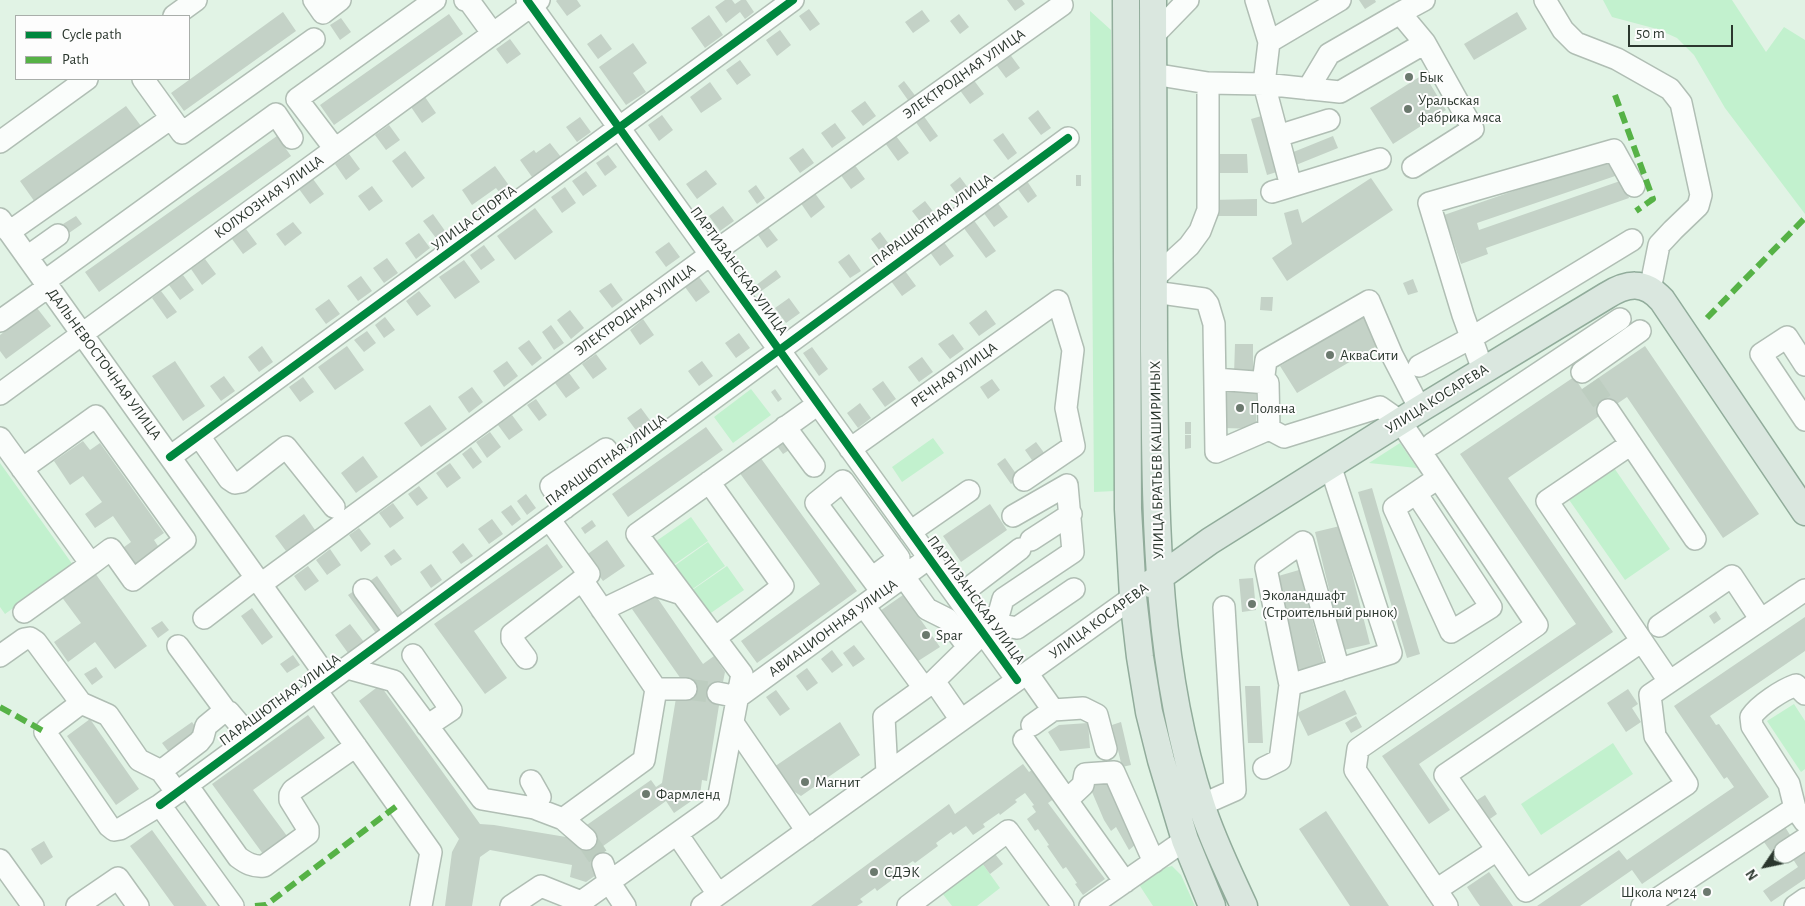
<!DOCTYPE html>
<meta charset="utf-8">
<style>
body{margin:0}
#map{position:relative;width:1805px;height:906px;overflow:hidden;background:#e1f3e5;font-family:"Alegreya Sans",sans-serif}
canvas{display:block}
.legend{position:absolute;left:15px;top:15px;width:175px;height:65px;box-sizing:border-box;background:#fdfdfd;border:1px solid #a9aeaa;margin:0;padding:6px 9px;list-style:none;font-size:15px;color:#2b372e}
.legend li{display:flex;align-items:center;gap:10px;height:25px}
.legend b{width:25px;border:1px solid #a9aeaa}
.north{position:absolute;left:1740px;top:841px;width:50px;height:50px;-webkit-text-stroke:4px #fdfdfd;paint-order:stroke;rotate:236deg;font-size:14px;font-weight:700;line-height:20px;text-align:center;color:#2b372e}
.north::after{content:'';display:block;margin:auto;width:18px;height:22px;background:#2b372e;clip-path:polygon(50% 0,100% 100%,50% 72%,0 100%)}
.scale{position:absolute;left:1628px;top:25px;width:105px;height:22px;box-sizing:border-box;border:2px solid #2b372e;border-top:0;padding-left:6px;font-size:15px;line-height:18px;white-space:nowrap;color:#2b372e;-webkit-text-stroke:4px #fdfdfd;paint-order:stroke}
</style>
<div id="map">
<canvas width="1805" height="906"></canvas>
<ul class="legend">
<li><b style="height:6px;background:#00873e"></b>Cycle path</li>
<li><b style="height:6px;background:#56b246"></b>Path</li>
</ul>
<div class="north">N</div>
<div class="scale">50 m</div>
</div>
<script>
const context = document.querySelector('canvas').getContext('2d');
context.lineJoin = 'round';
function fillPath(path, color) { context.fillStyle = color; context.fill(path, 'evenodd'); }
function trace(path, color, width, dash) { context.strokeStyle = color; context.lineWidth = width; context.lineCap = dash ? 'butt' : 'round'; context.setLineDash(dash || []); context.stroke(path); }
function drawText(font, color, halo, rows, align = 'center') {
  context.font = font + ' "Alegreya Sans",sans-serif'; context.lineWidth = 4; context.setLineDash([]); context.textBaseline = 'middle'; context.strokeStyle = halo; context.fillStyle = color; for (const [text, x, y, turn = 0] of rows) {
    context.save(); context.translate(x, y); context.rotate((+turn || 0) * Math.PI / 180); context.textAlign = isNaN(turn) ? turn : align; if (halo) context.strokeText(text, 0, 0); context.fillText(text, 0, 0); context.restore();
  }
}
fillPath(new Path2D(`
 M1603 0H1732L1766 52 1784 27 1805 40V214L1725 108 1694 55 1677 38 1657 29 1612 17Z
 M1090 11 1111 30 1115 489V491L1094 492Z
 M751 389 771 415 733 443 714 417Z
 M933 438 944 453 902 482 892 467Z
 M1400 443 1417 468 1369 463Z
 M1610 462 1670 549 1625 580 1565 494Z
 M0 463 73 565 5 614 0 607Z
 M691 517 708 541 669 568 652 544Z
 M708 542 725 566 687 593 670 569Z
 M727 566 744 590 705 617 688 593Z
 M1794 704 1805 721V769L1801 772 1767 721Z
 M1613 743 1633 774 1541 835 1521 804Z
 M982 863 1000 888 977 906H952L942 893Z
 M1172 866 1181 875 1195 906H1153L1138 883 1160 869Z`), '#c2f1ce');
fillPath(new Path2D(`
 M557 0H577L581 6 567 16 556 1Z
 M725 0H732L735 4 741 0H746L754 12 745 19 740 12 726 23 715 7Z
 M1007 0H1022L1025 4 1015 11Z
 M1359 0H1375L1376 2 1365 9Z
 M809 9 820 24 810 31 799 16Z
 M922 10 930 21 913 33 905 22Z
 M283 12 296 31 184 111 171 93Z
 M1517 12 1527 29 1474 60 1464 44Z
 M449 14 463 34 334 125 320 105Z
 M959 14 969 27 960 34 950 21Z
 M709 15 723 35 705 48 691 28Z
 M341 18 351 32 340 40 330 25Z
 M780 30 791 45 777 56 766 40Z
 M601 34 612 49 598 59 587 44Z
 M510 39 521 54 507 64 496 49Z
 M633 43 647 63 633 73 646 92 626 105 599 67Z
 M1009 53 1020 68 1006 78 995 63Z
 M740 60 751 75 737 85 726 70Z
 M1424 74 1446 110 1393 144 1370 108Z
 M973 79 984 94 970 104 959 89Z
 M904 81 917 98 910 103 898 86Z
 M710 82 722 99 701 113 690 97Z
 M425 97 436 113 422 123 411 107Z
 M865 101 876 116 863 126 851 111Z
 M126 106 144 130 37 205 20 181Z
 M1038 110 1051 128 1041 135 1028 118Z
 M662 115 673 130 659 141 648 125Z
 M923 115 938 136 930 142 915 121Z
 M1265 115 1280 171 1267 175 1251 119Z
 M580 117 591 132 577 142 566 127Z
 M835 123 846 138 832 148 821 133Z
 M389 125 400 140 386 150 375 135Z
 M1003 133 1017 153 1008 160 993 140Z
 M277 136 291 156 99 292 85 272Z
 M896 136 909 153 898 161 885 143Z
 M1333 136 1338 148 1291 167 1286 155Z
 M550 143 561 157 532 177 520 160 534 150 536 153Z
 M803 148 814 163 800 173 789 158Z
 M405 151 425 178 412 188 392 161Z
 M349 154 360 169 346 180 335 164Z
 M1218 154H1247L1248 173H1218Z
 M608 155 617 167 605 176 596 163Z
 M1615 156 1621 174 1477 223 1479 230 1623 180 1629 198 1486 248 1488 254 1461 264 1444 215Z
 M854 164 865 179 851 189 840 174Z
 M495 166 513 191 503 197 496 188 472 205 462 190Z
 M706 170 717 184 697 199 686 184Z
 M586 171 597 186 583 196 572 181Z
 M1076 175H1081V186H1076Z
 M960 177 974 196 964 204 950 185Z
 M1371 178 1393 210 1287 281 1272 258 1292 244 1284 213 1298 209 1302 223Z
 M313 179 324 194 310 204 299 189Z
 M1027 181 1037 196 1028 203 1017 188Z
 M756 185 765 198 757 204 748 191Z
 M372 186 383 201 369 211 358 196Z
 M565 187 576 203 562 213 551 197Z
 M814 192 825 207 811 218 800 202Z
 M1257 199V216H1210V200Z
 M925 201 935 214 922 224 912 211Z
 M997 202 1008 217 994 227 983 212Z
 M723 206 734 221 720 231 709 216Z
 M535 208 553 232 515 260 497 236Z
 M433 214 448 235 439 242 423 221Z
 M76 216 82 224 69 233 63 224Z
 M973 219 996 251 986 258 963 227Z
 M293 222 302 233 285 246 276 234Z
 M768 227 778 240 767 248 758 235Z
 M246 229 257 244 243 254 232 239Z
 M880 232 891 247 882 254 871 239Z
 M419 233 430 248 416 259 405 243Z
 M943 241 954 256 940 266 929 251Z
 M669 242 680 257 666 267 655 252Z
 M484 245 495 260 481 270 470 255Z
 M849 254 861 271 850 278 838 262Z
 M387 258 398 273 384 283 373 268Z
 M205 259 216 274 202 285 191 269Z
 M464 260 480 282 455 299 439 277Z
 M776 270 781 277 760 292 755 286Z
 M905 271 916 286 902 296 891 281Z
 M183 275 194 290 180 300 169 285Z
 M361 276 372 291 358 301 347 286Z
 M699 277 710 292 696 302 685 287Z
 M1413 279 1418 292 1408 295 1403 283Z
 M611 283 623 300 612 308 599 291Z
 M161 291 177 312 167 319 152 298Z
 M419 291 431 306 417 316 406 301Z
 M1261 297H1273L1272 311 1260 310Z
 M789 298 800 313 786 323 775 308Z
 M329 299 340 314 326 324 315 309Z
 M37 308 51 326 6 359 0 351V335Z
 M570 310 584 328 571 339 557 320Z
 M986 310 996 324 979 336 969 323Z
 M1363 316 1380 344 1297 393 1280 366Z
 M385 317 395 330 384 338 375 325Z
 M643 319 654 335 640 345 630 330Z
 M551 325 564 343 554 350 542 332Z
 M367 331 376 343 364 352 354 340Z
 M739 333 750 348 736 358 725 343Z
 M953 334 964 349 950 359 938 344Z
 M529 340 542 358 532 366 518 348Z
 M1235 344H1253V376L1234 375Z
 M262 346 273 362 259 372 248 357Z
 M347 346 364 370 335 390 318 367Z
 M1645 346 1759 514 1723 538 1627 397 1508 478 1613 632 1419 764 1450 810 1429 824 1382 756 1576 624 1460 454 1574 377 1582 389Z
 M812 347 828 369 819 376 803 353Z
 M596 354 607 369 593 379 582 364Z
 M922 357 933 372 919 382 908 367Z
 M175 361 205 406 183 421 152 376Z
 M507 361 518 376 504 387 493 371Z
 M702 361 713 376 699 386 688 371Z
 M569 373 580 388 566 398 555 383Z
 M224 376 235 391 221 401 210 386Z
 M303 377 314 392 300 402 289 387Z
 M992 379 1000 390 988 399 980 387Z
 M883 381 896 399 885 407 872 389Z
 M1225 384H1256V429L1224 428Z
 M472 387 483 402 469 413 458 397Z
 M775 389 782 399 778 402 771 392Z
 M536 399 547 415 539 421 527 405Z
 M860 403 871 418 858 428 847 413Z
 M430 405 447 429 421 447 404 423Z
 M641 408 652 423 638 433 627 418Z
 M512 415 523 430 509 440 498 425Z
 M1185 422H1191V434H1185Z
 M706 427 723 450 628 517 612 494Z
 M490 432 501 447 487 458 476 442Z
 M1185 435H1191V448L1185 449Z
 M788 439 794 447 783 454 777 446Z
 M83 441 90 450 100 443 164 533 154 540 160 549 133 568 120 550 131 542 113 516 95 528 85 514 102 502 83 476 70 485 54 461Z
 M1036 442 1048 458 1036 466 1025 450Z
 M471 447 482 462 473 469 462 454Z
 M363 456 378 477 356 493 341 473Z
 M760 457 857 591 757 663 741 641 820 584 739 472Z
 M1005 458 1019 478 1011 484 997 464Z
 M450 463 461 478 447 488 436 473Z
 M419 486 428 498 417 506 408 494Z
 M1372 488 1420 654 1407 658 1358 492Z
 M526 494 536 508 527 515 517 501Z
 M393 503 404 518 390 528 379 513Z
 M990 504 1007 530 961 562 943 536Z
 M511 505 521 519 512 526 501 512Z
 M304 514 315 530 286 551 275 536Z
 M492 519 503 534 489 544 478 529Z
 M592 520 596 526 585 534 581 528Z
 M1340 526 1370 644 1344 650 1315 532Z
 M359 528 371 544 361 552 349 535Z
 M607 540 625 566 603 581 585 556Z
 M463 543 473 556 461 564 452 552Z
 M547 544 563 567 474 631 507 678 485 694 434 624Z
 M330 549 341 565 327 575 316 560Z
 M394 549 402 559 391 566 384 556Z
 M431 564 442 580 431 588 420 572Z
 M308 566 319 581 305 591 294 576Z
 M1299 570 1324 664 1299 670 1275 577Z
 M95 573 147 646 115 669 95 642 68 662 54 642 81 623 61 596Z
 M377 576 405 616 395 624 366 584Z
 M1253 578 1256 610 1242 612 1239 579Z
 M357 589 386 630 378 636 348 595Z
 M654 593 703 664 714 656 725 672 723 682 720 681 718 693 720 699 707 781 702 780 700 795 674 813 666 801 599 849 607 862 593 872 596 875 586 882 570 877 572 865 490 850 480 857 472 906H445L452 852 459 839 359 701 380 685 480 824 494 825 584 840V827L651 780 656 787 662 783 677 692 688 682 684 677 681 679 632 609Z
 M903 595 940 647 915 663 880 611Z
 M252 608 273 637 262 645 241 616Z
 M1716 611 1721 619 1714 624 1709 616Z
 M1805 617V651L1710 716 1716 725 1719 724 1769 797 1642 884 1632 870 1580 906H1537L1619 850 1627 860 1734 787 1727 777 1724 779 1674 706Z
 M162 621 169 630 158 638 151 628Z
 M350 624 364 642 348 653 335 635Z
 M854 645 865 659 853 667 843 653Z
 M832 650 843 665 832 673 821 659Z
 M293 655 300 665 287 673 280 664Z
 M96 667 103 677 92 685 84 674Z
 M807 668 818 683 807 691 796 676Z
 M1245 686H1260L1263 743H1248Z
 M1628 689 1638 704 1632 708 1641 722 1626 732 1607 703Z
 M776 690 790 709 780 716 766 697Z
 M1345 690 1357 714 1308 736 1297 713Z
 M308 715 325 738 253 790 287 836 263 854 212 784Z
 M1356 716 1362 727 1351 733 1345 723Z
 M90 719 139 789 116 805 67 736Z
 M192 722 200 733 171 755 162 743Z
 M840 722 860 755 801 796 790 789 774 767Z
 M1121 722 1131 765 1122 767 1112 725Z
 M1088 723 1090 748 1060 751 1048 732 1059 725Z
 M1023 764 1029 772 1036 767 1058 796 1048 803 1105 879 1083 895 1075 884 1077 883 1066 867 1063 869 1047 846 1049 845 1038 829 1035 831 1027 819 1036 812 1032 806 1034 805 1025 793 1015 800 1017 802 1000 815 999 813 983 824 985 827 973 835 966 826 953 835 951 832 936 843 938 846 915 863 913 861 898 871 900 874 877 891 875 888 860 899 863 902 857 906H811L949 804 955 814Z
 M1090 779 1107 781 1118 798 1124 821 1135 845 1129 850 1116 827 1111 831 1104 820 1089 785Z
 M1485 795 1497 814 1484 823 1471 804Z
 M1326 811 1389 906H1350L1299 829Z
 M1785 827 1792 838 1771 852 1764 842Z
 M152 830 207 906H174L145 866 130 846Z
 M44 841 53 857 41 865 31 849Z
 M1802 848 1805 853V879L1771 902 1763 891 1798 867 1791 856Z
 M995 854 1003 864 990 874 982 863Z
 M1489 872 1513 906H1480L1477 902 1467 887Z`), '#c4d2c7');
trace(new Path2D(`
 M1590 384 1608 410
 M686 689 718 693
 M586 839 603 864`), '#bdcdc0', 21, [21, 11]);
const minor = new Path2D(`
 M314 0 323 13 340 0
 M465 0 469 1 493 34
 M527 0 1017 680
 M1256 0 1269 42
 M1545 0 1563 30 1576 43 1617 59 1670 89 1681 103 1701 195 1698 206 1673 230 1659 245 1650 290
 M1400 13 1424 0
 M174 16 196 0
 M1153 36 1188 0
 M1153 74 1208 83V210L1200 231 1189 246 1154 278
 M143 79 182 133 314 39
 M1208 83 1264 84 1340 92 1425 43 1473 129 1413 167
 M1308 89 1329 54 1400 13 1425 43
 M1278 136 1329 120
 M0 142 87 79
 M335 149 297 99 435 0
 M1291 186 1264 84 1269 42 1340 0
 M1272 192 1380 159
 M0 219 329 680
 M9 232 170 119
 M27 257 58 235
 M45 281 276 114 292 138
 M1154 292 1204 299 1208 304 1214 324 1216 452 1269 429 1268 383 1215 379
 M0 321 48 287
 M1805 365 1787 337 1761 354 1805 420
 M1419 366 1471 338 1632 240
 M1483 370 1463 315 1429 203 1614 150 1634 186
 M1582 372 1640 331
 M1263 383 1266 360 1369 301 1392 355 1420 409
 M0 394 539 0
 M1608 410 1695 539
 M785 427 814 466
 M1269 429 1284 437 1380 407 1400 421 1537 625 1358 749 1355 770 1447 906
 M199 436 229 479 235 483 241 482 286 447 334 507
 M0 438 91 564 24 612
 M1432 444 1620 319
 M1631 444 1547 501 1669 681
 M850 449 1058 301 1073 350 1066 408 1074 446 1024 480
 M170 457 793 0
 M22 469 96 416 185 540 133 580 111 549 91 564
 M709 482 783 586 715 638
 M1416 493 1491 607 1451 632 1394 508 1438 478
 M565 508 551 486 606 449
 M910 532 969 491
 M1031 540 1071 514
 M904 577 927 609 947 619 968 647
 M872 578 899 558 843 481 816 503 882 592
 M261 584 710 255 1062 5
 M364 590 395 632
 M682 594 637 534 818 404
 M957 597 1020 549
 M864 606 924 688
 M204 618 256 578
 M996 624 1017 628 1074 589
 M1659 626 1732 576 1761 620
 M1642 641 1445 775 1526 891 1687 784 1655 736 1650 695 1805 590
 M178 646 226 711
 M413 655 451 710 427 726
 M0 656 24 639 30 638 36 642 81 703 108 715 139 760 161 771 177 793
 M526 658 512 639V634L582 580
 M347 668 394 681 482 799 534 808 563 819 644 760 656 689 582 580 589 574 549 519
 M1027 673 1053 710
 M934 681 961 720
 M1290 685 1266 568 1303 542 1339 670
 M656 689H686
 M316 690 431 852 421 906
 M718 693 738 697 929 558
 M1805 694 1796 685C1782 690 1759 705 1751 717L1752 726 1789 784 1795 808 1805 822
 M81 703 48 728 45 732 109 826 114 830 120 829 160 805 1068 138
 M733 723 807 831
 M1032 725 1053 710 1083 708 1097 715 1106 749
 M1024 740 1125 882
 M1264 768 1280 760 1290 685 1391 653 1330 465
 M161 771 199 742 203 737 206 726 223 712 226 711 229 712 251 738
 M887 773 884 717 934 681 983 633 996 624 1003 599 1073 552 1067 485 1013 516
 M531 781 540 797 534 808
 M187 785 238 857C246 863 253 867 264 866L308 834V829L290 800V795L293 790 356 746
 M1067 800 1083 785 1085 774 1114 772 1154 862
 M160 805 233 906
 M1201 805 1235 790 1224 607
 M563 819 586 839
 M677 834 718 894
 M1785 852 1805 839
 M0 860 33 906
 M603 864 609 882 625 906
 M1436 890 1497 850
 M77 906 118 878 138 906
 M511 906 541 886 581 902 710 810 718 800 742 674 682 594 654 585 602 610
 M702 906 1133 597
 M908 906 1008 831 1063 906
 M1090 906 1185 840
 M1642 906 1648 905 1795 808
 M1795 906 1805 899`);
const major = new Path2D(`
 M1126 0 1128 509 1133 597 1140 657 1149 712 1161 760 1185 840 1212 906
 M1153 0C1153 117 1154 234 1154 351 1156 503 1153 657 1201 804 1212 839 1229 873 1244 906
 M1150 584 1210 541 1420 409 1606 296C1627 283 1644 280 1662 300L1805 512`);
trace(minor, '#b0beb4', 24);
trace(major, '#91ac9b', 29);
trace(minor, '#fafdfb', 21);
trace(major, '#dae7df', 26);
trace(new Path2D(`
 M1615 95 1653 199 1636 211
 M1707 318 1805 218
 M0 707 45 732
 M255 906 266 905 398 805`), '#56b246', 6, [12, 6]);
trace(new Path2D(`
 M527 0 1017 680
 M170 457 793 0
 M160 805 1068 138`), '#00873e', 8);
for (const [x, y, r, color] of [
 [1409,77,5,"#6b796e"],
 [1408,109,5,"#6b796e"],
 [1330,355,5,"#6b796e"],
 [1240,408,5,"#6b796e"],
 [1252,604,5,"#6b796e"],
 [926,635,5,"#6b796e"],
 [805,782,5,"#6b796e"],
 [646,794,5,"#6b796e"],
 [874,872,5,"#6b796e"],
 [1707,892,5,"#6b796e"]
]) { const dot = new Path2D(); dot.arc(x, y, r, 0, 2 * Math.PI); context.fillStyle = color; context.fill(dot); trace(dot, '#fdfdfd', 2); }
drawText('15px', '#2b372e', '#fdfdfd', [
 ["ЭЛЕКТРОДНАЯ УЛИЦА",964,74,-35],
 ["КОЛХОЗНАЯ УЛИЦА",269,197,-36],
 ["УЛИЦА СПОРТА",474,218,-36],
 ["ПАРАШЮТНАЯ УЛИЦА",932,220,-36],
 ["ПАРТИЗАНСКАЯ УЛИЦА",739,271,54],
 ["ЭЛЕКТРОДНАЯ УЛИЦА",635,310,-36],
 ["ДАЛЬНЕВОСТОЧНАЯ УЛИЦА",104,364,54],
 ["РЕЧНАЯ УЛИЦА",954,375,-35],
 ["УЛИЦА КОСАРЕВА",1437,399,-32],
 ["ПАРАШЮТНАЯ УЛИЦА",606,460,-36],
 ["УЛИЦА БРАТЬЕВ КАШИРИНЫХ",1157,460,-91],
 ["ПАРТИЗАНСКАЯ УЛИЦА",976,600,54],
 ["УЛИЦА КОСАРЕВА",1099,621,-36],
 ["АВИАЦИОННАЯ УЛИЦА",833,628,-36],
 ["ПАРАШЮТНАЯ УЛИЦА",280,700,-36]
]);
drawText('15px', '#2b372e', '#fdfdfd', [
 ["Бык",1419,77],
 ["Уральская",1418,100],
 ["фабрика мяса",1418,117],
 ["АкваСити",1340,355],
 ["Поляна",1250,408],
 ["Эколандшафт",1262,595],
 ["(Строительный рынок)",1262,612],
 ["Spar",936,635],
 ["Магнит",815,782],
 ["Фармленд",656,794],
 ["СДЭК",884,872],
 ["Школа №124",1697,892,"right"]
], 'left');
</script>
